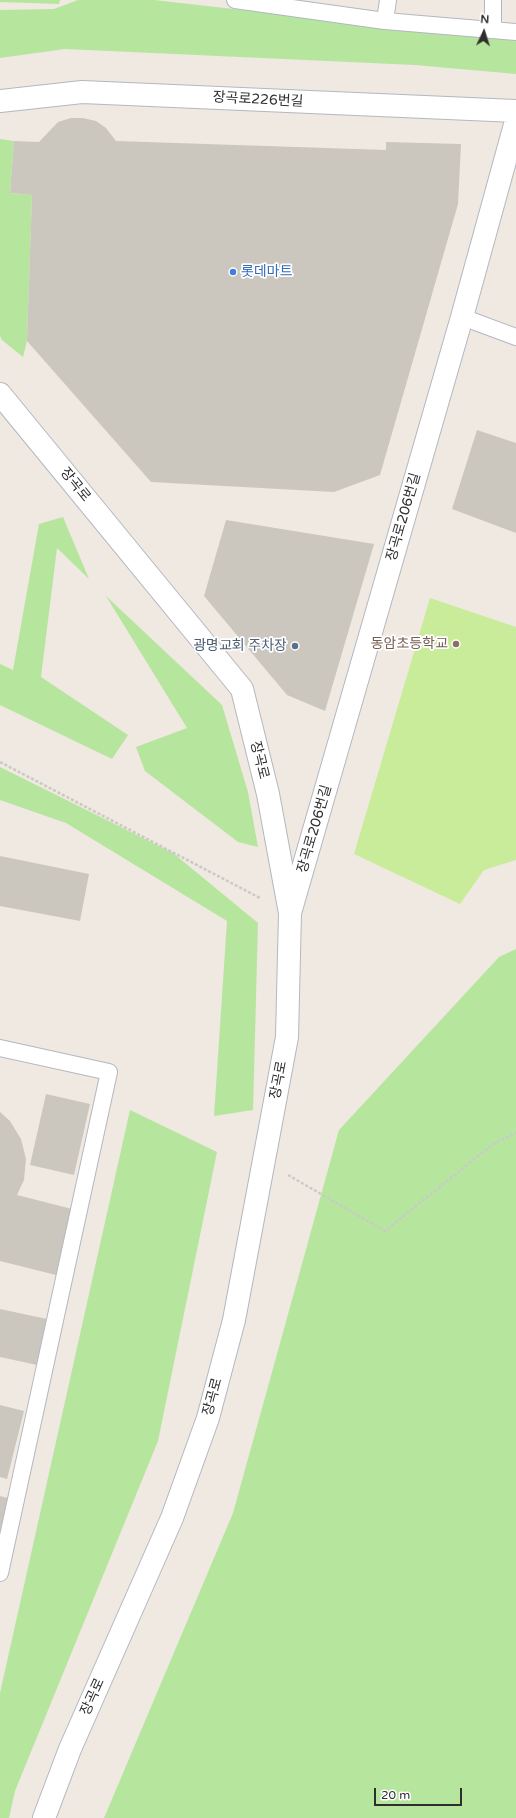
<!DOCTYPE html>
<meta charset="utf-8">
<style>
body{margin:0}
#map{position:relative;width:516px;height:1818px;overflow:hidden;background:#efe9e1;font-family:"Varela Round",sans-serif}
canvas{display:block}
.north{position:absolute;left:464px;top:12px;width:40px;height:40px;-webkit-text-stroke:3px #fff;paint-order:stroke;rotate:4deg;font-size:11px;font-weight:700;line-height:16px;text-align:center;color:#2e2e2e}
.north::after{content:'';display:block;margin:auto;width:14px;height:18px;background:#2e2e2e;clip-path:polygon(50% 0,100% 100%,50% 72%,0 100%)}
.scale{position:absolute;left:374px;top:1788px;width:88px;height:18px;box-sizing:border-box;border:2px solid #2e2e2e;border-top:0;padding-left:5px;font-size:12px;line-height:14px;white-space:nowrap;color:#2e2e2e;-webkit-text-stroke:3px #fff;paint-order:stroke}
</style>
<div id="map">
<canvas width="516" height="1818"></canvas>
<div class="north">N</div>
<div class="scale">20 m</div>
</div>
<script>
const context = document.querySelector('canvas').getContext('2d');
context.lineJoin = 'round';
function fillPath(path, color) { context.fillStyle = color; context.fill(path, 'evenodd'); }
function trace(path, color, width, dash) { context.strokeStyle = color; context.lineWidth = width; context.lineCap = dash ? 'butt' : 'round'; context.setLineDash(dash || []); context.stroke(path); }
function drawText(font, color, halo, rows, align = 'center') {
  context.font = font + ' "Varela Round","Noto Sans KR",sans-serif'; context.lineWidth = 3.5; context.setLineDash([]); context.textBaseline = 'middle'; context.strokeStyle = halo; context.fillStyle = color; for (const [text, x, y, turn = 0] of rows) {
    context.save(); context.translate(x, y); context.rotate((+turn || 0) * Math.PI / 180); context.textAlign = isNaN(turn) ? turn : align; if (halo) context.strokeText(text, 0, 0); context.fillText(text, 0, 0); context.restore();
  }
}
fillPath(new Path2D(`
 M0 0H60L59 4 0 2Z
 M78 0H154L516 41V74L415 65 65 49 0 58V10L54 9Z
 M0 139 14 141 10 193 32 195 27 341 23 357 2 340 0 336Z
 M63 517 89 579 57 548 41 677 128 735 112 759 0 705V664L13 670 39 524Z
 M106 596 222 705 248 792 258 847 238 842 145 771 136 747 187 728Z
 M0 767 173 853 258 923 253 1110 214 1116 227 921 66 823 0 800Z
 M516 949V1818H104L233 1513 339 1130 499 957Z
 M130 1110 217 1152 158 1441 15 1791 9 1818H0V1693Z`), '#b6e59e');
fillPath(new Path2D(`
 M430 598 516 627V860L484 870 460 904 354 854Z`), '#c9ec9a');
fillPath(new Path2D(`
 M71 118H83L96 121 106 128 116 141 386 150V142L461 144 458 204 380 475 334 492 151 482 27 341 32 195 10 193 14 141 39 142 58 122Z
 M477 430 516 443V533L452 509Z
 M226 520 374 544 325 711 287 695 204 596Z
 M0 856 89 874 80 921 0 906Z
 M46 1094 90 1104 74 1175 30 1165Z
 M0 1112 10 1121 21 1139 26 1159 24 1180 17 1195 72 1209 56 1275 0 1261Z
 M0 1309 47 1319 37 1365 0 1357Z
 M0 1405 24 1411 7 1479 0 1477Z
 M0 1496 8 1498 1 1532H0Z`), '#cbc7bf');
const service = new Path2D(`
 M235 0 385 21 516 32
 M385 21 388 0
 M493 30V0
 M462 317 516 337
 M0 1048 109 1072 0 1573`);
const minor = new Path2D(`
 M0 101 82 92 516 111
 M290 913 462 317 516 121`);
const tertiary = new Path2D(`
 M0 394 242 689 268 794 290 913 287 1037 234 1320 208 1418 172 1518 70 1749 44 1818`);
trace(service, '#b4b7c1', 18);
trace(minor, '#b4b7c1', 24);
trace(tertiary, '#b4b7c1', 24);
trace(new Path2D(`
 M0 762 260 898
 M288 1175 385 1231 493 1144 516 1133`), '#c9c9c9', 2.5, [3, 2]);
trace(service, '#fff', 16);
trace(minor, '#fff', 22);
trace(tertiary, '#fff', 22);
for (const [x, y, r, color] of [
 [233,272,4,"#3f7fe0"],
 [456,644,4,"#8d6e63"],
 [295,646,4,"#5c6f8a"]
]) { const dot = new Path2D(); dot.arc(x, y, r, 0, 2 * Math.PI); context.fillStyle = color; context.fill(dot); trace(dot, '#fff', 1.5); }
drawText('14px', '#2e2e2e', '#fff', [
 ["장곡로226번길",258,100,3],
 ["장곡로",75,485,51],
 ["장곡로206번길",404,517,-74],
 ["장곡로",259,760,76],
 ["장곡로206번길",315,829,-74],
 ["장곡로",279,1080,-79],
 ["장곡로",213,1397,-75],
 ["장곡로",93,1697,-66]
]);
drawText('14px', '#366cbe', '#fff', [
 ["롯데마트",241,272]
], 'left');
drawText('14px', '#785e54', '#fff', [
 ["동암초등학교",448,644]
], 'right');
drawText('14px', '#4e5e75', '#fff', [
 ["광명교회 주차장",287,646]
], 'right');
</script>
